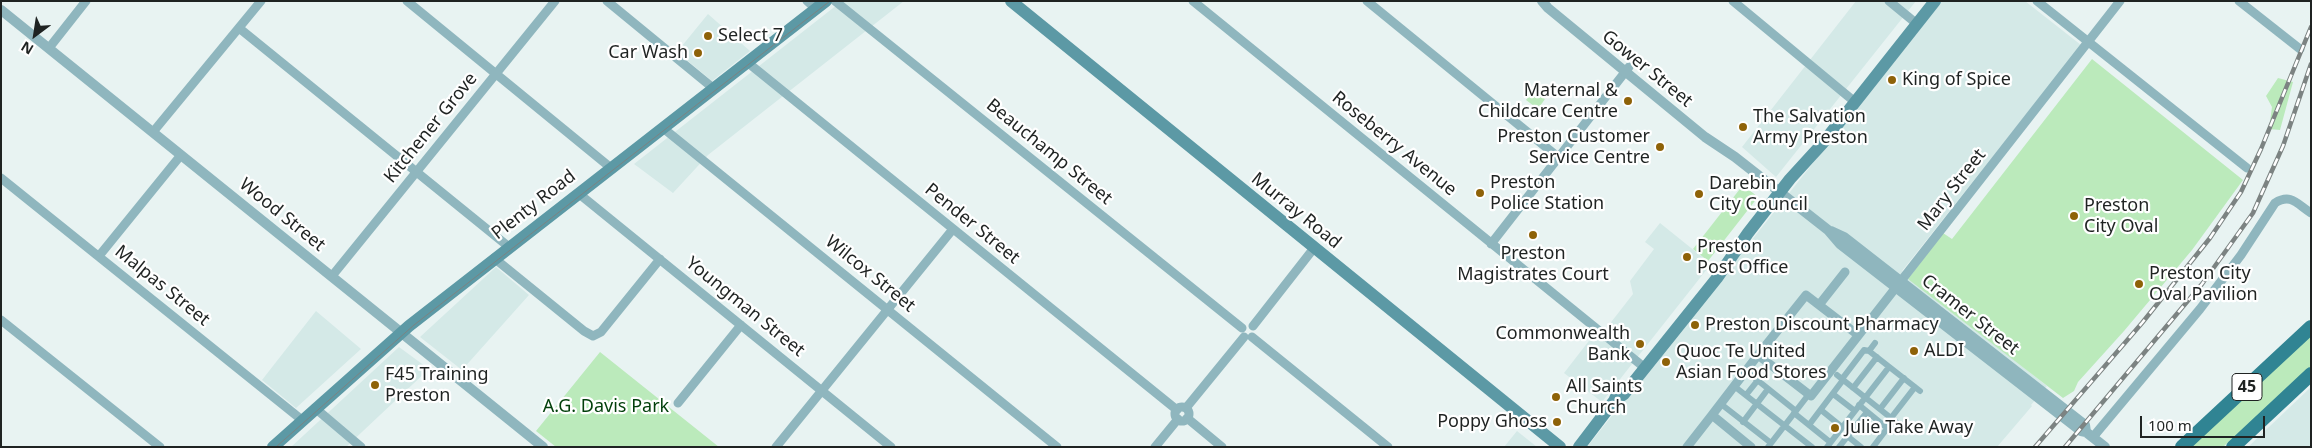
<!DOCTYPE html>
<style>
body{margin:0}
#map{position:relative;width:2312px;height:448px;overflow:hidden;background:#e8f3f2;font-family:"Noto Sans",sans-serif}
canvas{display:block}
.frame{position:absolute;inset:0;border:2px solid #1f2322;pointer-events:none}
.north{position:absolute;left:10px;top:10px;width:50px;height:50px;-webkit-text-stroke:4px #fff;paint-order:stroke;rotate:211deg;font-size:14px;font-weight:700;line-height:20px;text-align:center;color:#1f2322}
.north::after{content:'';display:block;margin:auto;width:18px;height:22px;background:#1f2322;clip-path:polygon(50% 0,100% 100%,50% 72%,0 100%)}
.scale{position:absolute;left:2140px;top:416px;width:125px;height:22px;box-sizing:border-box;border:2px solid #1f2322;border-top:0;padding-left:6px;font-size:15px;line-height:18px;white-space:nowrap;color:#1f2322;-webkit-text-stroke:4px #fff;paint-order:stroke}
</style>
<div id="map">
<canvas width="2312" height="448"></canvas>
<div class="frame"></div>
<div class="north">N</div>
<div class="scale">100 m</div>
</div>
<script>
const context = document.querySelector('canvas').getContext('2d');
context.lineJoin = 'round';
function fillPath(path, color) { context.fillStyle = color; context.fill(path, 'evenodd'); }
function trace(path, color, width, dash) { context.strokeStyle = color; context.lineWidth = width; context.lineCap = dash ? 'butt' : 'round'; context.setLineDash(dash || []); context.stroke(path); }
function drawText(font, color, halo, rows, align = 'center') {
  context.font = font + ' "Noto Sans",sans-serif'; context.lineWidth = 4.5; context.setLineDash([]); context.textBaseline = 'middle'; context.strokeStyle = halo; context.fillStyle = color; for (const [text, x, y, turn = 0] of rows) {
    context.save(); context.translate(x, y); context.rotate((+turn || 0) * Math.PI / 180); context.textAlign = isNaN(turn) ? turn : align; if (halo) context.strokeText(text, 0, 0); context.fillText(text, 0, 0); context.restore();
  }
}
fillPath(new Path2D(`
 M842 1H904L708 155 673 193 634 164Z
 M1856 1H1916L1776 177 1742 147Z
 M1942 1H2025L2081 45 1902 271 2047 386 2031 405 2032 406 1997 447H1587Z
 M708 14 750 51 712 81 677 52Z
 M1660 223 1711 264 1602 402 1564 373 1595 333 1605 330 1633 294 1630 281 1654 249 1645 242Z
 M496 267 529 295 462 370 420 337Z
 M316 311 361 349 296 408 262 380Z
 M399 347 429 369 346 447H291Z
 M2311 387V447H2248Z
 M1517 431 1537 447H1504Z`), '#d4e9e7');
fillPath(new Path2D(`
 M2092 59 2243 180 2192 250 2124 331 2078 382 2074 391 2063 398 1908 279 1943 233 1952 239Z
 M2278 78 2293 82 2280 130 2269 129 2272 107 2266 96Z
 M1534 90 1545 99 1538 109 1526 100Z
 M1743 185 1758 197 1708 261 1693 249Z
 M2311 332V367L2223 447H2189Z
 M600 352 719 447H556L536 431Z`), '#bbeabb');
trace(new Path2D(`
 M1875 343 1869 351 1920 391
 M1746 371 1796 411
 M1837 375 1896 422
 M1842 379 1864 350 1869 351
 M1734 386 1812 447
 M1853 388 1877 357
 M1833 394 1855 411
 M1746 395 1758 380
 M1721 404 1771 443
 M1859 405 1887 428
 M1880 409 1904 378
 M1821 410 1842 427
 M1794 413 1830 442
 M1891 418 1915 387
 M1743 422 1768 389
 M1809 425 1843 380
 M1846 435 1861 447
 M1768 447 1809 394
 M1827 447 1889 367
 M1839 447 1867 412
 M1873 447 1889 426`), '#8fb6be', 6);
trace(new Path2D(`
 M407 1 611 168
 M607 1 713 88
 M807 1 816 9
 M835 1 1242 328
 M1193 1 1645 368
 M1367 1 1558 157
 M1733 1 1855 102
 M1889 1 1917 24
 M2037 1 2247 168
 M2239 1 2300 49
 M239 28 509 247
 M49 48 86 1
 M747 62 1177 410
 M663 128 1057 447
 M153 132 261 1
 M1 178 302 420
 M578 193 891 447
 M1491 244 1629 67
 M99 256 181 155
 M494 258 584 331 593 336 601 332 660 259
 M332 276 555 1
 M1819 305 1845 272
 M1 320 160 447
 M1253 326 1314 248
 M1252 337 1388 447
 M1758 355 1806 295 1858 335
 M678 403 741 325
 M1175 414a7 7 0 1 1 14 0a7 7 0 1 1-14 0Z
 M315 408 361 447
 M1186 408 1244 337
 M1187 418 1222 447
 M2093 437 2200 309 2241 255 2275 203C2291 193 2297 204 2311 213
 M776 447 953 229
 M1155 447 1178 419
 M1687 447 1712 415
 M1751 447 1712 415 1758 355 1811 396 2120 1`), '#8fb6be', 9);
trace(new Path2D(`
 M1542 1 1548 8 1705 137 1735 157 1828 230 1840 244 2081 431 2086 432 2105 447
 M1 10 543 447
 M1831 231 1844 237 2085 425 2086 432`), '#8fb6be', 10);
trace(new Path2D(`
 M1011 1 1560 447
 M1614 401 1624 394 1717 278 1748 233 1790 179 1822 144 1935 1
 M273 447 409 326 826 1
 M1579 447 1614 401 1617 394`), '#5c99a5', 12);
trace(new Path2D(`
 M2182 447 2311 327
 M2233 447 2311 374`), '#308493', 14);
trace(new Path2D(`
 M276 447 414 325 830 1`), '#7c8382', 1);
const rail = new Path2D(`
 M2035 447 2142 323 2210 238 2241 192 2261 149 2311 27
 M2065 447 2202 284 2253 213 2283 146 2311 64`);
trace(rail, '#7c8382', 4.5);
trace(rail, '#fff', 2.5, [8]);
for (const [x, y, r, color] of [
 [708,36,5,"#8e6208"],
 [698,53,5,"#8e6208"],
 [1892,80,5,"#8e6208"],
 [1628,101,5,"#8e6208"],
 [1743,127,5,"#8e6208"],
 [1660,147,5,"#8e6208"],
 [1480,193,5,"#8e6208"],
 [1699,194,5,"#8e6208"],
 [2074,216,5,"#8e6208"],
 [1533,235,5,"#8e6208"],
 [1687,257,5,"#8e6208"],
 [2139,284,5,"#8e6208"],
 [1695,325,5,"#8e6208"],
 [1640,344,5,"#8e6208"],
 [1914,351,5,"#8e6208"],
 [1666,362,5,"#8e6208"],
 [375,385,5,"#8e6208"],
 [1556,397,5,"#8e6208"],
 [1557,422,5,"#8e6208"],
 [1835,428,5,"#8e6208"]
]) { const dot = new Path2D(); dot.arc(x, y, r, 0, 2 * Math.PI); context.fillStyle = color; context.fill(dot); trace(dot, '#fff', 2); }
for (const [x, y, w] of [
 [2247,387,30]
]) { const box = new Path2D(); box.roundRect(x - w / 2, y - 13.5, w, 27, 4); context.fillStyle = '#fff'; context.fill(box); trace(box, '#1f2322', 1); }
drawText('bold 16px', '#1f2322', null, [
 ["45",2247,387]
]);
drawText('18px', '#1f2322', '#fff', [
 ["Select 7",718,36],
 ["Car Wash",688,53,"right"],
 ["King of Spice",1902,80],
 ["Maternal &",1618,91,"right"],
 ["Childcare Centre",1618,112,"right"],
 ["The Salvation",1753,117],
 ["Army Preston",1753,138],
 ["Preston Customer",1650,137,"right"],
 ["Service Centre",1650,158,"right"],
 ["Preston",1490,183],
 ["Police Station",1490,204],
 ["Darebin",1709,184],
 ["City Council",1709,205],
 ["Preston",2084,206],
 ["City Oval",2084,227],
 ["Preston",1697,247],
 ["Post Office",1697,268],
 ["Preston",1533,254,"center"],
 ["Magistrates Court",1533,275,"center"],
 ["Preston City",2149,274],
 ["Oval Pavilion",2149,295],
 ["Preston Discount Pharmacy",1705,325],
 ["Commonwealth",1630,334,"right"],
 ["Bank",1630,355,"right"],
 ["ALDI",1924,351],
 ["Quoc Te United",1676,352],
 ["Asian Food Stores",1676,373],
 ["F45 Training",385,375],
 ["Preston",385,396],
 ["All Saints",1566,387],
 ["Church",1566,408],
 ["Poppy Ghoss",1547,422,"right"],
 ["Julie Take Away",1845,428]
], 'left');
drawText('18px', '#1f2322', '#fff', [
 ["Gower Street",1647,69,39],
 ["Kitchener Grove",431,128,-51],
 ["Roseberry Avenue",1394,144,39],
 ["Beauchamp Street",1049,152,39],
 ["Mary Street",1952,190,-52],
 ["Plenty Road",534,205,-38],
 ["Murray Road",1296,211,39],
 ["Wood Street",282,215,39],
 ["Pender Street",972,224,39],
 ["Wilcox Street",870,274,39],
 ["Malpas Street",162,286,39],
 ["Youngman Street",745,307,39],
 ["Cramer Street",1970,315,38]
]);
drawText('18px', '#013f0a', '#fff', [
 ["A.G. Davis Park",606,407]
]);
</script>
